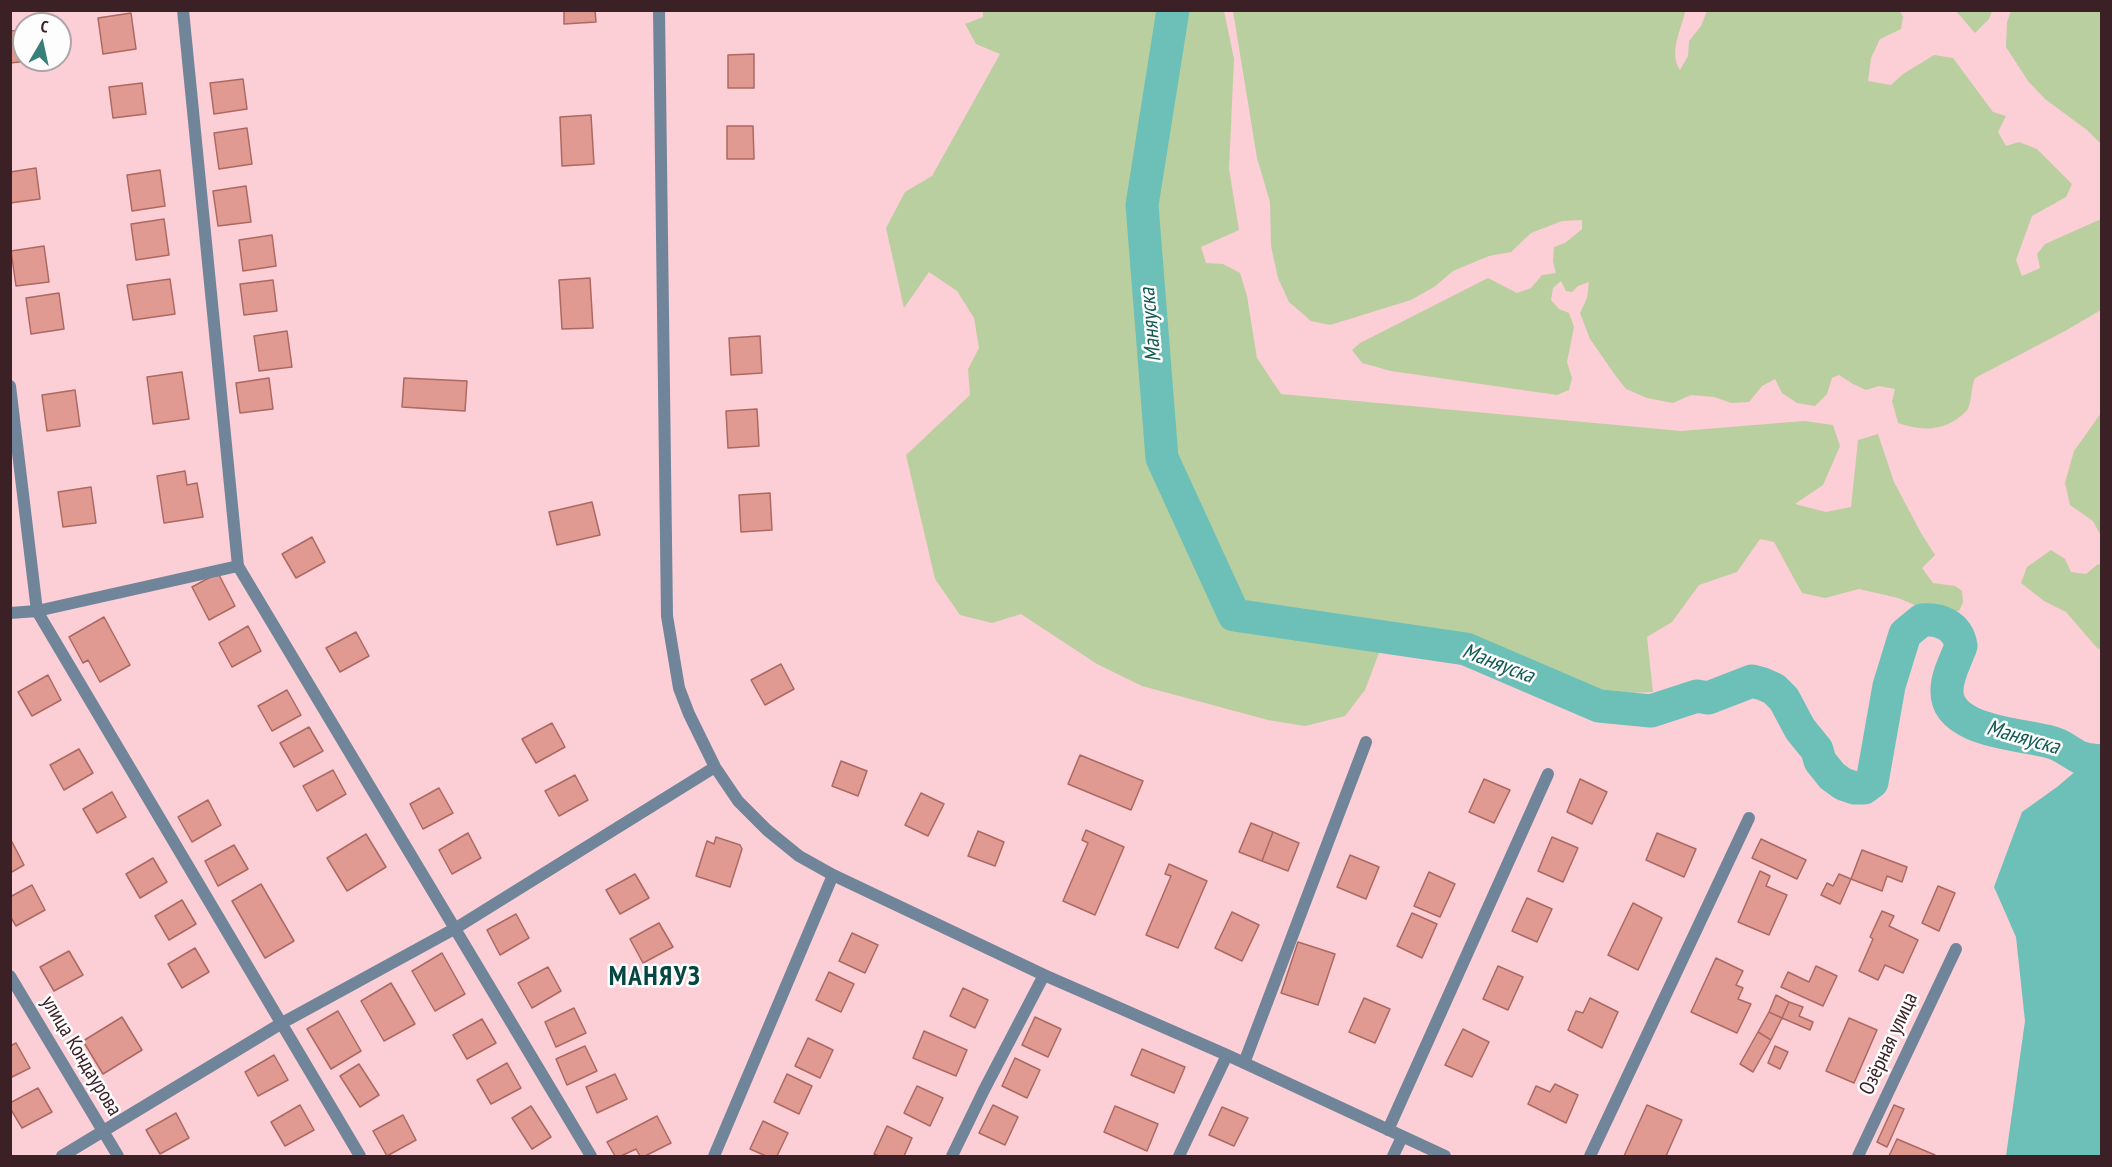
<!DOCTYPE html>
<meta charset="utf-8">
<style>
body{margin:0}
#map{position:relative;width:2112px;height:1167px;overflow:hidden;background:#fcced6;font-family:"PT Sans Narrow",sans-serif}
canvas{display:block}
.frame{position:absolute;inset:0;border:12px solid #3b2025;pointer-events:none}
.north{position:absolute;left:12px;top:12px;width:60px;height:60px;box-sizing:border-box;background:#fdfdfd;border:2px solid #afa5a7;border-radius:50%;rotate:9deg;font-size:16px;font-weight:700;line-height:24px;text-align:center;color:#3b2025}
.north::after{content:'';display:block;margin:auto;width:21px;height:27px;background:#387f79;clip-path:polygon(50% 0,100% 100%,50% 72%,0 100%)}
</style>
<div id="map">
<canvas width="2112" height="1167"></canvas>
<div class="frame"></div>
<div class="north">С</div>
</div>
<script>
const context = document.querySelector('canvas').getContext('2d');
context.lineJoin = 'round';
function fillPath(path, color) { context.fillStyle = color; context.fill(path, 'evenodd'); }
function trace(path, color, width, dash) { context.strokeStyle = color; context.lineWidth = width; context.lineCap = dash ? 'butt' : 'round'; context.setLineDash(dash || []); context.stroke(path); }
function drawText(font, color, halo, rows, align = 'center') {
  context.font = font + ' "PT Sans Narrow",sans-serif'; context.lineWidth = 5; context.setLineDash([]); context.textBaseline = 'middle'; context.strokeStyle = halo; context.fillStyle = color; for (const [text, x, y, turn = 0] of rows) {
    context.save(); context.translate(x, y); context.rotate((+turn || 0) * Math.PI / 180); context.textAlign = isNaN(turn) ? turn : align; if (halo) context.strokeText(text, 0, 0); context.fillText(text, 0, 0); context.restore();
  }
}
fillPath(new Path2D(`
 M983 11H1224L1234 59 1229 169 1239 230 1201 247 1206 263 1223 264 1240 273 1247 296 1257 358 1281 394 1681 431 1804 421 1833 425 1840 446 1823 485 1795 504 1826 512 1851 507 1858 440 1878 434 1894 482 1921 533 1935 555 1922 568 1933 583 1955 586 1962 591 1963 602 1959 611 1924 609 1898 598 1859 589 1825 598 1802 593 1774 542 1760 539 1737 572 1699 585 1672 622 1647 637 1653 692 1601 694 1473 644 1387 632 1365 690 1345 716 1305 726 1268 720 1142 686 1097 664 1021 614 992 623 960 615 935 579 906 455 970 395 968 369 979 348 974 318 957 291 929 272 904 308 886 228 905 192 932 176 1000 54 976 44 965 24 983 17Z
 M1233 11H1685C1682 29 1668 52 1680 70L1688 56 1689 41 1701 26 1707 11H1900L1903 17 1901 29 1880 39 1871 58 1868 81 1891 85 1903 74 1934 55 1953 58 1993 112 2006 116 1998 132 2006 146 2019 142 2037 149 2072 184 2066 197 2032 216 2016 260 2022 276 2040 268 2037 254 2045 244 2101 219V310L2065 331 1975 378C1971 387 1972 397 1969 406 1968 411 1961 416 1957 419 1938 432 1919 430 1898 423L1892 401 1895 389 1879 386 1866 390 1853 384 1839 375 1832 378 1827 394 1815 406 1797 403 1782 393 1775 379 1762 386 1749 402 1731 403 1714 397 1691 395 1673 403 1647 398 1626 389 1615 375 1590 339 1580 313 1587 298 1589 282 1578 286 1572 292 1566 291 1561 281 1553 288 1551 300 1559 309 1569 313 1574 327 1567 362 1572 378 1569 390 1557 395 1391 371 1362 363 1352 350 1360 343 1488 278 1517 293 1531 288 1542 275 1556 273 1553 261 1554 247 1565 243 1582 229V220L1562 221 1531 233 1511 252 1489 256 1453 271 1434 287 1411 300 1330 325 1311 321 1289 302 1278 278 1271 246 1270 202 1257 158Z
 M1956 11H1992L1989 19 1975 33Z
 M2011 11H2101V144L2087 130 2045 99 2028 81 2006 47 2007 22Z
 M2101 413 2102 536H2101L2093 521 2070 505 2065 483 2074 451Z
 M2051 550 2065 559 2071 572 2086 574 2098 564 2101 565V648L2098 649 2066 612 2044 601 2021 583 2027 567Z`), '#bacf9f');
fillPath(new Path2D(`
 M2101 744V1156H2006L2025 1021 2016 937 1994 887 2022 812 2057 787 2097 753Z`), '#6dc0b7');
trace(new Path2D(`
 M1173 10 1142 205 1162 458 1234 615 1466 649 1599 706 1651 711 1697 696 1708 698 1752 681 1763 684 1774 689 1784 699 1800 729 1817 750 1820 761 1832 776 1843 784 1855 788H1864L1872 782 1889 686 1905 634 1922 620C1940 618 1958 626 1961 646 1956 660 1947 675 1947 690 1945 732 2022 734 2050 742 2061 744 2069 752 2079 757 2086 760 2094 760 2102 761`), '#6dc0b7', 33);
const building = new Path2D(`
 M564 10H595L596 22 564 24Z
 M131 13 136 49 103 54 98 18Z
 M24 30V60L29 61 10 63V31Z
 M754 54V88H728V55Z
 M243 79 247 109 214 114 210 83Z
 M142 83 146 114 113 118 109 87Z
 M591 115 594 164 562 166 560 117Z
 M727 126H753L754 159H727Z
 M247 128 252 164 219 169 214 133Z
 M36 168 40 199 10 203V172Z
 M160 170 165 206 132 211 127 175Z
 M246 186 251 222 218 226 213 191Z
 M164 219 169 255 136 260 131 224Z
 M272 235 276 266 243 271 239 240Z
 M44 246 49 282 16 286 11 251Z
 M590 278 593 328 562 329 559 280Z
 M170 279 175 314 133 320 127 285Z
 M273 280 277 311 244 315 240 284Z
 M59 293 64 329 31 334 26 298Z
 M287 331 292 367 259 371 254 336Z
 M760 336 762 373 731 375 729 338Z
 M182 372 189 419 153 424 147 377Z
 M269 378 273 409 240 413 236 383Z
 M404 378 467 381 465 411 402 407Z
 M75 390 80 426 47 431 42 395Z
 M757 409 759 446 728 448 726 411Z
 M185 471 187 485 197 483 203 517 164 523 157 476Z
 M91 487 96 523 63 527 58 492Z
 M770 493 772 530 741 532 739 495Z
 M592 502 600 535 557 545 549 512Z
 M312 537 325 562 296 578 282 554Z
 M218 573 235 606 209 620 192 587Z
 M104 617 130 665 100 682 88 660 83 663 69 637Z
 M248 626 261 651 232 667 219 643Z
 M356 632 369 656 340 672 326 648Z
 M781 664 794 689 765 705 751 680Z
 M48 675 61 700 32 716 18 692Z
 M287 690 301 715 272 731 258 706Z
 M552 723 565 747 536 763 522 739Z
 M309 727 323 751 294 767 280 743Z
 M79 749 93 773 64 790 50 765Z
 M1080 755 1143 781 1131 810 1068 784Z
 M841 761 867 771 858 796 832 786Z
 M333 770 346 794 317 811 303 786Z
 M575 775 588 800 559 816 545 791Z
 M1484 779 1510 790 1494 823 1469 812Z
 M1580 779 1607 792 1592 824 1567 812Z
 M439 788 453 813 423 829 410 804Z
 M112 792 126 817 97 833 83 809Z
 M921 793 944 804 928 836 905 825Z
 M208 800 221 825 192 842 178 817Z
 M1251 823 1273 832 1262 861 1239 852Z
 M1086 830 1124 847 1095 915 1063 901 1088 843 1082 840Z
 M978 831 1004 842 995 866 968 856Z
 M1273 832 1299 843 1288 871 1262 861Z
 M468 833 481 858 452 874 439 850Z
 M1657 833 1696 849 1684 877 1646 860Z
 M366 834 386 867 347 891 327 858Z
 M716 837 740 845 742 849 730 887 696 876 707 841 714 844Z
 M1552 837 1578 848 1563 882 1538 871Z
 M1761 839 1806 860 1797 879 1752 858Z
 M11 840 24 865 10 873V841Z
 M234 845 248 869 218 886 205 861Z
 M1862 850 1907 867 1902 882 1887 876 1882 891 1851 879Z
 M1350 855 1379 867 1366 899 1337 887Z
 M153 858 167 882 140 898 126 874Z
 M1169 864 1207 881 1178 948 1146 935 1171 876 1165 874Z
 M1760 871 1770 876 1766 886 1787 895 1769 935 1738 922Z
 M1429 872 1455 884 1440 917 1414 906Z
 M635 874 649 898 620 914 606 890Z
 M1839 874 1851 879 1840 904 1821 895 1827 883 1833 886Z
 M261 884 294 941 265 958 232 901Z
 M32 885 45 910 16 926 10 916V897Z
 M1938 886 1955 893 1939 931 1922 923Z
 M1527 898 1552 909 1537 942 1512 931Z
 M182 900 196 924 169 940 155 916Z
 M1633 903 1662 918 1638 970 1608 955Z
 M1882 911 1894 916 1889 926 1918 940 1903 973 1885 965 1878 980 1859 971 1873 939 1870 937Z
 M1232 912 1259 925 1242 961 1215 948Z
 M1412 913 1437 924 1422 958 1397 946Z
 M516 914 529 938 500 955 487 930Z
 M659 923 673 947 643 963 630 939Z
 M852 933 878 945 865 973 839 961Z
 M1298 942 1335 954 1318 1005 1281 993Z
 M195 948 209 972 182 988 168 964Z
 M69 951 83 975 54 991 40 967Z
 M442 953 465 994 435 1011 412 971Z
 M1716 958 1743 971 1736 985 1743 988 1738 999 1751 1004 1737 1033 1691 1012Z
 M1498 966 1523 977 1508 1010 1483 999Z
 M1816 966 1837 976 1823 1006 1781 987 1788 972 1809 982Z
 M548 967 561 991 532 1008 518 983Z
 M829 972 854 984 841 1012 816 1000Z
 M391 983 415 1024 384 1041 361 1001Z
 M963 988 988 1000 975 1028 950 1016Z
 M1776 995 1789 1002 1782 1018 1769 1012Z
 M1364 998 1390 1009 1375 1043 1349 1032Z
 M1590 998 1618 1012 1602 1048 1568 1030 1576 1011 1583 1013Z
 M1789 1002 1803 1007 1799 1016 1813 1022 1810 1030 1782 1018Z
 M574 1008 586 1033 556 1047 545 1022Z
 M338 1011 361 1051 331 1069 307 1029Z
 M1769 1012 1782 1018 1771 1040 1758 1032Z
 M122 1017 142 1050 103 1074 83 1041Z
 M1035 1017 1061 1029 1048 1057 1022 1045Z
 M1849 1018 1877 1030 1854 1083 1826 1071Z
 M482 1019 496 1043 467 1059 453 1035Z
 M1463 1029 1489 1042 1472 1077 1445 1065Z
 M924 1031 967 1050 956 1076 913 1058Z
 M1758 1032 1771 1040 1753 1072 1740 1064Z
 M808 1038 833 1050 820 1078 795 1066Z
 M16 1043 30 1068 10 1078V1046Z
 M585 1046 597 1071 567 1085 556 1059Z
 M1775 1046 1788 1052 1780 1069 1768 1063Z
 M1142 1049 1185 1067 1174 1093 1131 1075Z
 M274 1055 288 1080 258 1096 245 1072Z
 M1015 1058 1040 1070 1027 1098 1002 1086Z
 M507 1063 521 1088 491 1104 477 1080Z
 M359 1064 379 1095 360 1107 340 1076Z
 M615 1074 627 1099 597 1113 586 1087Z
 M787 1074 812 1086 799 1114 774 1102Z
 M1555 1084 1578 1095 1566 1123 1528 1104 1536 1086 1550 1092Z
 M917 1086 943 1098 930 1126 904 1113Z
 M38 1088 52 1112 22 1128 10 1108V1103Z
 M300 1105 314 1130 285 1146 271 1122Z
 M993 1105 1018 1117 1005 1145 979 1133Z
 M1647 1105 1682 1120 1666 1156H1624Z
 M1894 1105 1904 1109 1887 1147 1877 1142Z
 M531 1106 551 1137 532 1149 512 1118Z
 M1115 1106 1158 1124 1147 1151 1104 1132Z
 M1222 1107 1248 1118 1234 1146 1209 1135Z
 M176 1113 189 1138 160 1154 146 1130Z
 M403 1115 416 1140 387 1156 373 1131Z
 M657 1116 671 1143 645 1156H640L636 1149 621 1156H615L607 1142Z
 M763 1121 788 1133 777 1156H766L750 1149Z
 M887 1126 912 1138 904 1156H879L874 1154Z
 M1897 1139 1935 1155 1934 1156H1889Z`);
fillPath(building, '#e19a91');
trace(building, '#ac6961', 1.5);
trace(new Path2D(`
 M183 10 238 566 591 1156
 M659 10 667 616 679 688 689 714 715 767 738 801 767 830 799 856 833 875 1044 975 1227 1055 1445 1156
 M10 386 37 611 360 1156
 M10 613 37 611 238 566
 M10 976 118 1156
 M1244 1063 1366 742
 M1388 1130 1548 774
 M62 1156 282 1023 456 928 715 767
 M714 1156 833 875
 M952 1156 984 1090 1044 975
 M1179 1156 1227 1055
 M1393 1156 1402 1137
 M1590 1156 1749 818
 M1858 1156 1956 949`), '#708599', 12);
drawText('21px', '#3b2025', '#fdfdfd', [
 ["Озёрная улица",1889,1044,-65],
 ["улица Кондаурова",81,1056,59]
]);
drawText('italic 22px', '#125a54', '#fdfdfd', [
 ["Маняуска",1151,325,-95],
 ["Маняуска",1498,664,21],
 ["Маняуска",2023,738,16]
]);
context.letterSpacing = '1.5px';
drawText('bold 27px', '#054642', '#fdfdfd', [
 ["МАНЯУЗ",655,977]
]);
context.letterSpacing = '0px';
</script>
